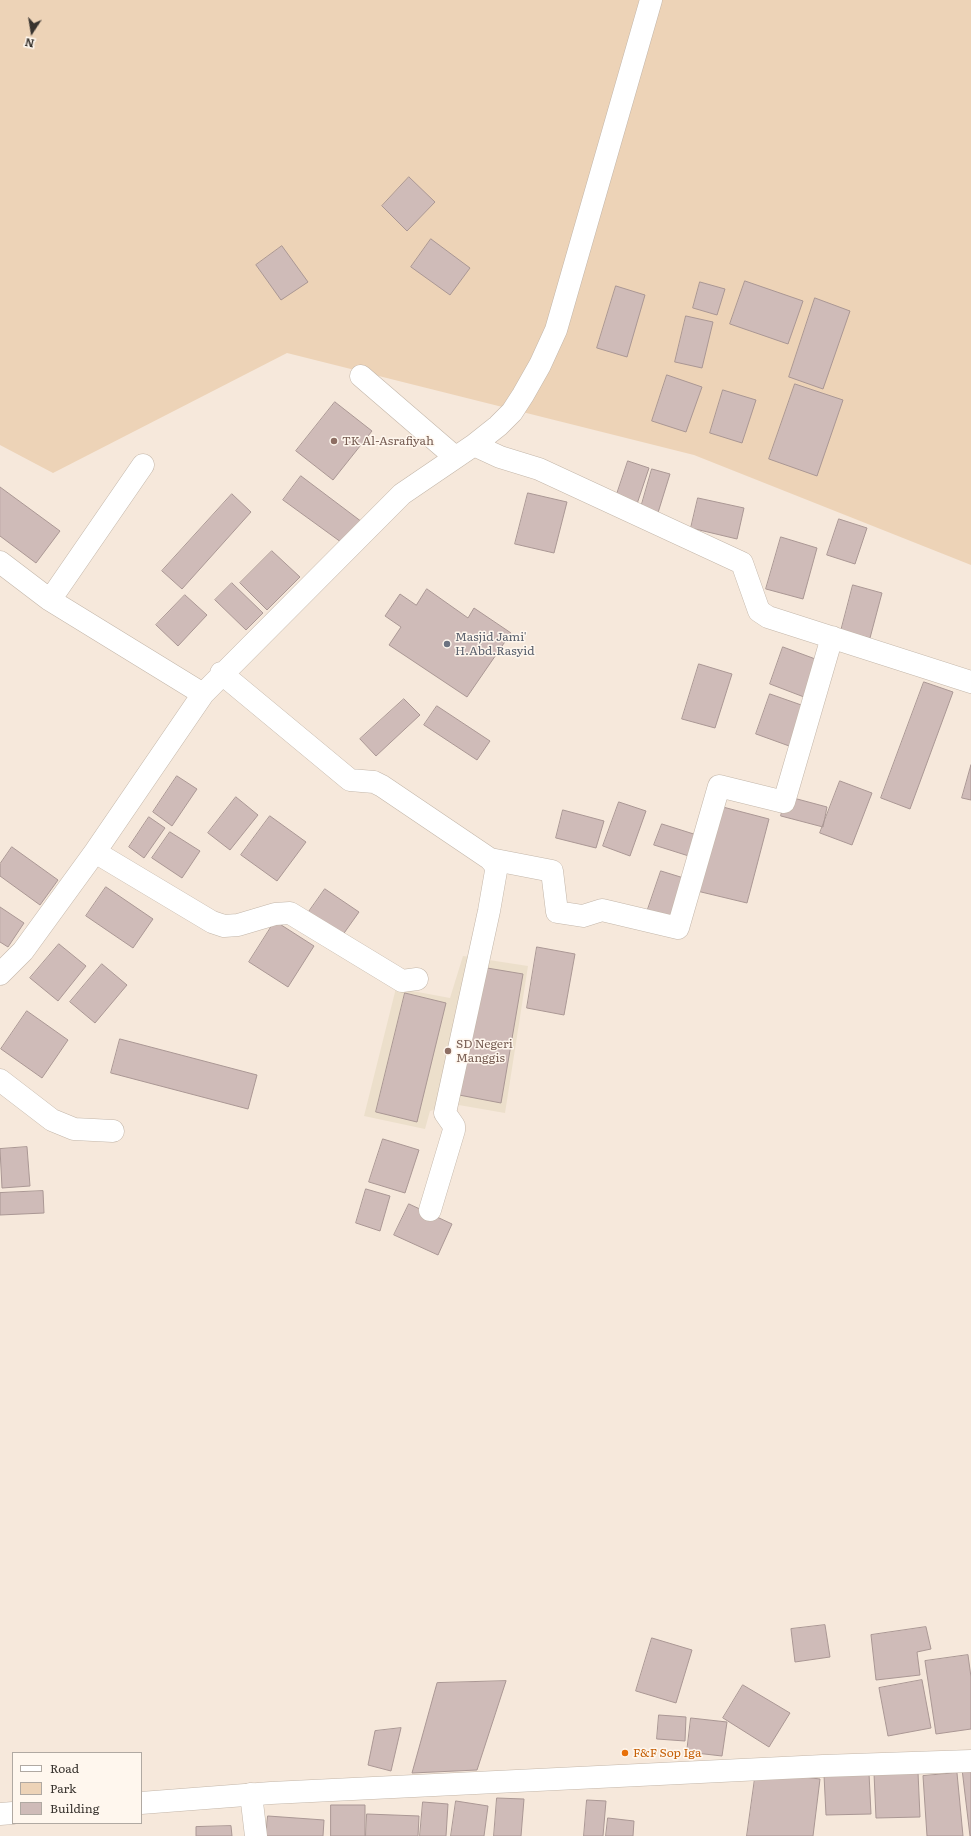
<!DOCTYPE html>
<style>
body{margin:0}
#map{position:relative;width:971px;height:1836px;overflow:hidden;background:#f6e8db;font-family:Literata,serif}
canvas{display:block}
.legend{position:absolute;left:12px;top:1752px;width:130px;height:72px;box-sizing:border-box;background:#fff7ee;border:1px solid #b0a9a2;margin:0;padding:5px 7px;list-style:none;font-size:12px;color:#39342f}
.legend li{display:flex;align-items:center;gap:8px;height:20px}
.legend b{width:20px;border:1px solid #b0a9a2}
.north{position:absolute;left:12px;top:12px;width:40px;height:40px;-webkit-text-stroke:3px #fff7ee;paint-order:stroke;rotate:192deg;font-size:11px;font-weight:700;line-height:16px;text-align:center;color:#39342f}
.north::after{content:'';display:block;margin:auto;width:14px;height:18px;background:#39342f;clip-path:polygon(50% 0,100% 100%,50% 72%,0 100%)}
</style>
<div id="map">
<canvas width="971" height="1836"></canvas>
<ul class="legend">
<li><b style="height:5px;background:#fff"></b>Road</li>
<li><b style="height:11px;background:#edd3b7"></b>Park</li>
<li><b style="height:11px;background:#cfbbb8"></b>Building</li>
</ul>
<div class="north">N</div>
</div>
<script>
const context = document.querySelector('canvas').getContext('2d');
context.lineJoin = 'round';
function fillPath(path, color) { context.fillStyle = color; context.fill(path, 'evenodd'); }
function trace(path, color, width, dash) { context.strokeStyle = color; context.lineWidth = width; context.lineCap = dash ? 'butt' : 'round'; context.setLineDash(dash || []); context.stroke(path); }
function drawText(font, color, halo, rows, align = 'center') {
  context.font = font + ' Literata,serif'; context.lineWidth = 3; context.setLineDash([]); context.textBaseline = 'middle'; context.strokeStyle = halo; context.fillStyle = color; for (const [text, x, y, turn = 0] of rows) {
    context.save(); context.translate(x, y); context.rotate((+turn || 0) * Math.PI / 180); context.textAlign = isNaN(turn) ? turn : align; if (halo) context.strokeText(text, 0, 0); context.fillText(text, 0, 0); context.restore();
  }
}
fillPath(new Path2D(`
 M463 956 528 966 505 1113 453 1104 430 1111 425 1129 364 1116 396 988 450 998Z`), '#ecdfcb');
fillPath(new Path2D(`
 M0 0H971V565L694 455 287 353 53 473 0 445Z`), '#edd3b7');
const building = new Path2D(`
 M409 177 435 202 407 231 382 206Z
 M431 239 470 268 450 295 411 267Z
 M282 246 308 282 281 300 256 265Z
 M745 281 803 301 788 344 730 324Z
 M700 282 725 289 717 315 693 308Z
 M616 286 645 295 627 357 597 348Z
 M815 298 850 311 823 389 789 377Z
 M686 316 713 322 702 368 675 362Z
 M667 375 702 387 686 432 652 421Z
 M795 384 843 400 817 476 769 459Z
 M723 390 756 400 742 443 710 433Z
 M335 402 372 431 333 480 296 451Z
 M628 461 649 468 636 507 615 500Z
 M652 469 670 474 657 516 640 511Z
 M301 476 362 522 345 545 283 500Z
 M0 487 60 531 36 563 0 536Z
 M528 493 567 502 554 553 515 544Z
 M232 494 251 512 182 589 162 571Z
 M698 498 744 508 737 539 691 528Z
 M839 519 867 528 855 564 827 555Z
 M781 537 817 548 803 599 766 589Z
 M272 551 300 577 267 610 240 583Z
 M232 583 263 613 246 630 215 600Z
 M853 585 882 593 870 638 841 631Z
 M427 589 468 618 474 608 511 633 467 697 389 645 401 627 385 616 400 594 416 605Z
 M185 595 207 615 178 646 156 625Z
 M783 647 818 660 804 697 770 684Z
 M699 664 732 674 715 728 682 719Z
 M924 682 953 692 910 809 881 798Z
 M770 694 807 707 792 747 756 734Z
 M404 699 420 715 376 756 360 739Z
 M437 706 490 741 477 760 424 725Z
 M971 765V800L962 798Z
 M177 776 197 789 172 826 153 812Z
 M840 781 872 793 852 845 820 833Z
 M786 796 827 807 823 827 781 816Z
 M236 797 258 815 230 850 208 833Z
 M619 802 646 811 630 856 603 846Z
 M719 806 769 819 747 903 697 891Z
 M563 810 604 821 596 848 556 838Z
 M270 816 306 842 277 881 241 855Z
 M149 817 165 828 144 858 129 847Z
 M662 824 700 836 692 857 654 845Z
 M170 832 200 851 182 878 152 858Z
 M12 847 58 880 40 905 0 876V864Z
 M661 871 687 879 672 923 646 915Z
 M106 887 153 919 133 948 86 916Z
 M325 889 359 912 342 936 308 913Z
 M0 907 24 923 8 947 0 942Z
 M275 921 314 946 288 987 249 962Z
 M59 944 86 966 58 1001 30 978Z
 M537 947 575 954 564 1015 527 1008Z
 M102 964 127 985 95 1023 70 1002Z
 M481 967 523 974 501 1103 459 1095Z
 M405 993 446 1003 417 1122 376 1112Z
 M27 1011 68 1040 42 1078 1 1049Z
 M120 1039 257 1075 248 1109 111 1073Z
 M383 1139 419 1150 405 1193 369 1182Z
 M27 1147 30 1186 2 1188 0 1149Z
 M366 1189 390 1196 380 1231 356 1223Z
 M43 1191 44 1213 0 1215V1193Z
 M409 1204 452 1224 438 1255 394 1235Z
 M825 1625 830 1657 795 1662 791 1629Z
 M926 1627 931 1649 917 1652 920 1675 876 1680 871 1635Z
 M652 1638 692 1650 676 1703 636 1691Z
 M968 1655 971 1677V1729L936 1734 925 1661Z
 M922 1680 931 1728 888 1736 879 1688Z
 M506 1681 477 1770 412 1773 437 1683Z
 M743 1685 790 1713 769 1747 723 1718Z
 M659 1715 686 1717 685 1741 657 1739Z
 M691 1718 727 1722 722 1756 687 1752Z
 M401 1728 391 1771 368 1765 375 1731Z
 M971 1768V1836H970L962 1769Z
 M756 1771 820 1779 813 1836H747Z
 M918 1772 920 1817 876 1818 874 1773Z
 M869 1773 871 1814 826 1815 824 1775Z
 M957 1773 963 1836H927L923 1776Z
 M497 1798 524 1799 521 1836H494Z
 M587 1800 606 1801 603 1836H584Z
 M456 1801 488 1806 484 1836H451Z
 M423 1802 448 1804 446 1836H420Z
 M331 1805H365V1836H331Z
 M367 1814 419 1816 418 1836H366Z
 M268 1816 324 1820 323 1836H266Z
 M608 1818 634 1821 633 1836H606Z
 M231 1826 232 1836H196V1827Z`);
fillPath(building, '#cfbbb8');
trace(building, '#aa9794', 1);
const minor = new Path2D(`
 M361 376 455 457
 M474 445 500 457 539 469 742 563 759 611 768 617 971 682
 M0 562 50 600 203 694
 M50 600 143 465
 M221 673 350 780 374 782 382 786 490 859 495 865 496 871 489 911 445 1113 454 1126V1130L430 1210
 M95 852 212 922 224 926 238 925 275 914 290 913 402 981 417 979
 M490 859 552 871 557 912 583 916 602 910 678 928 719 786 784 802 832 637
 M0 974 23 951 95 852 203 694 402 494 474 445 498 426 512 412 523 395 540 365 556 330 651 0
 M0 1080 52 1120 74 1129 113 1131
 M251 1794 256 1836`);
const tertiary = new Path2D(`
 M141 1803 271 1793 823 1766 971 1761
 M0 1814 13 1813`);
trace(minor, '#c3b6a9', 23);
trace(tertiary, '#c3b6a9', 23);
trace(minor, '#fff', 22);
trace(tertiary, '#fff', 22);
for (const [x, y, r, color] of [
 [334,441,4,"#8d6e63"],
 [447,644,4,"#6b7280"],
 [448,1051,4,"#8d6e63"],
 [625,1753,4,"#e8710a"]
]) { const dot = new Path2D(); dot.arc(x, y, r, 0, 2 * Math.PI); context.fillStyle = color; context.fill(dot); trace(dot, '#fff7ee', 1.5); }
drawText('12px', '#785e54', '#fff7ee', [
 ["TK Al-Asrafiyah",342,441],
 ["SD Negeri",456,1044],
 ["Manggis",456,1058]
], 'left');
drawText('12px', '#5b616d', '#fff7ee', [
 ["Masjid Jami'",455,637],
 ["H.Abd.Rasyid",455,651]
], 'left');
drawText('12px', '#c56008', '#fff7ee', [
 ["F&F Sop Iga",633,1753]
], 'left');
</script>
